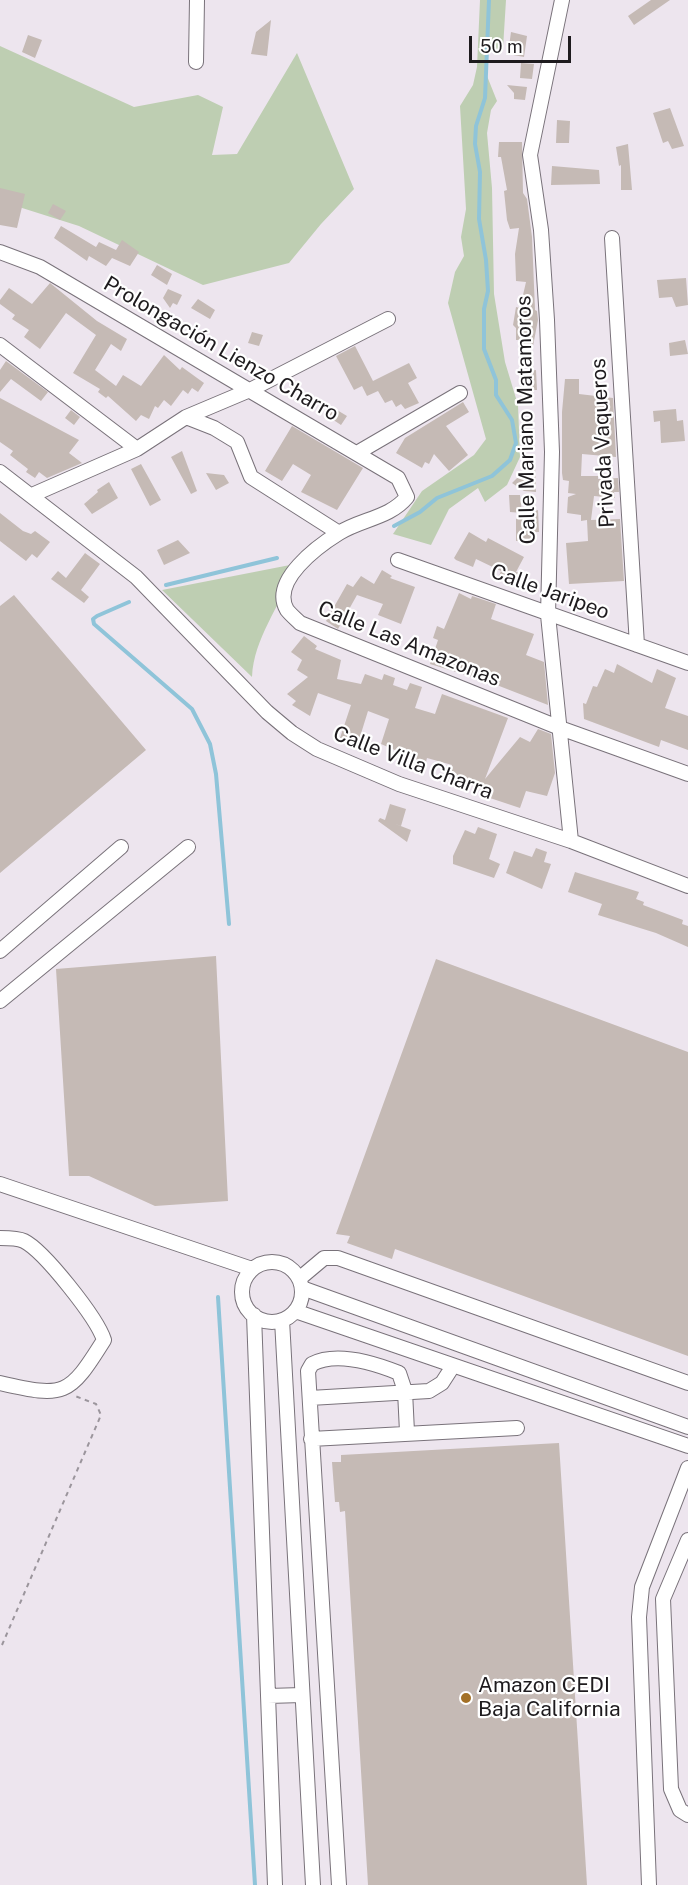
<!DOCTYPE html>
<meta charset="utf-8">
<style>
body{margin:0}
#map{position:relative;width:688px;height:1885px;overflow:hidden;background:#ede5ee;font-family:"Public Sans",sans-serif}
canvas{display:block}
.scale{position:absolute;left:469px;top:36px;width:102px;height:27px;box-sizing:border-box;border:3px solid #1e1b1e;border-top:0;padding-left:8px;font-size:18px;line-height:21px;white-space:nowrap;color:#1e1b1e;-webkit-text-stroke:4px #fff;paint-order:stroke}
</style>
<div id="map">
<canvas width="688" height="1885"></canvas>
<div class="scale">50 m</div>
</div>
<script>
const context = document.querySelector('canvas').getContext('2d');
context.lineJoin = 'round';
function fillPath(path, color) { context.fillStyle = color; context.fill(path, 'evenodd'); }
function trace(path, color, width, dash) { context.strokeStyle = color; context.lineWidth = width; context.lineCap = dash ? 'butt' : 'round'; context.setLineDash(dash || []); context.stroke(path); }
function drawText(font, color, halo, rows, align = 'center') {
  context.font = font + ' "Public Sans",sans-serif'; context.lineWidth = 4.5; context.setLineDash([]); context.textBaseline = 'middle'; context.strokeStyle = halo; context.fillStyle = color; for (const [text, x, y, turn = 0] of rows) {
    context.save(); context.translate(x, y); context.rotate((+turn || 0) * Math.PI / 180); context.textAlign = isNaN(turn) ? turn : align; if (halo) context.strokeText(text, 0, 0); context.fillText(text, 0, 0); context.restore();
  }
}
fillPath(new Path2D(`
 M480 0H506L503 48 487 50V76L497 101 491 110 487 133 492 188 494 294 505 362 518 405 520 457 507 485 485 502 478 488 449 509 431 545 393 534 422 491 474 455 486 439 448 303 455 272 464 256 461 237 466 209 460 106 473 85 477 67Z
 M0 46 134 107 198 95 223 107 212 155 237 154 297 53 354 189 321 224 289 263 203 285 79 226 0 201Z
 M290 565 292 571C280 608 254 637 252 677L162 590Z`), '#beceb2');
trace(new Path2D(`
 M394 526 420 512 437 498 492 476 510 460 516 443 512 420 496 395V380L484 349V309L488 291 486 260 479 219 480 172 475 144 476 126 485 98 489 0
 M166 585 277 558
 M129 602 97 616 93 619 94 624 192 709 210 744 216 774 229 924
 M218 1297 255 1885`), '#8fc4d9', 4);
fillPath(new Path2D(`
 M651 0H670L634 25 628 16Z
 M271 20 267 56 251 54 256 32Z
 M511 32 527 36 524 57 508 54Z
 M28 35 42 40 35 58 22 52Z
 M521 63 534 64 532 79 520 78Z
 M507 85 527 87 525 100 514 99V93Z
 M670 108 684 146 672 149 668 141 663 143 653 113Z
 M557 120 570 121 569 143H556Z
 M499 142H522L523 193 527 199 532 237 535 310 537 311 538 320 533 346H522V340H516V328L513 325 516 307 520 308 526 282 516 281 515 254 519 228 510 229 507 220 504 191 507 190 501 157H498Z
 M628 144 632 190H621V165L619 166 616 147Z
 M552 166 599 170 600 184 551 185Z
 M0 188 25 194 17 228 0 225Z
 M53 204 66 211 60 220 48 213Z
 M61 226 96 247 99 242 116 250 122 240 139 252 130 266 112 258 106 266 89 256 87 261 54 238Z
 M157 265 172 274 167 285 151 275Z
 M686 278 688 305 676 307 672 297 659 298 657 280Z
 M50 283 97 321 127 339 121 351 111 344 95 370 116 386 123 375 141 386 164 355 180 370 182 367 204 383 198 392 192 388 188 394 183 390 171 406 164 400 158 408 155 406 149 419 141 415 136 421 108 396 106 398 98 392 100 389 73 373 96 335 66 313 40 349 24 337 29 330 12 319 15 315 0 304V300L9 288 32 304Z
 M168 289 182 295 177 305 173 303 170 308 163 298Z
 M198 299 215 310 210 319 191 308Z
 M252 332 263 335 259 346 248 343Z
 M685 340 688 354 670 356 669 343Z
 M355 346 373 381 409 363 417 378 408 383 419 403 405 409 401 404 396 407 392 400 385 403 378 391 367 396 362 386 354 390 336 356Z
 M6 361 48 392 41 401 11 379 0 392V370Z
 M536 370 537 390H525L524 372Z
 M565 379H579V394L613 398 616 457 582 454 581 476H598V479L618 478 619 492H614L615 498 594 496 591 520 620 519 624 581 569 584 566 543 588 541 587 520 581 521V515L567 513 568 497 576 494 568 493 569 481 563 480 562 473V412Z
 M0 398 79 440 69 453 82 463 47 478 39 472 35 478 26 472 28 469 10 455 13 451 0 442Z
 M463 402 469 412 446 426 468 455 449 471 434 454 429 464 425 462 422 468 396 453 405 438Z
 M332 407 347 416 341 425 326 415Z
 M676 409 677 421 683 420 685 441 661 443 660 421 654 422 653 411Z
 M71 410 80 417 74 425 65 418Z
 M292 426 363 468 337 510 301 492 311 475 293 464 282 481 265 471Z
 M182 451 197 491 191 494 171 457Z
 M141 464 161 500 150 506 131 469Z
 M523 464H535L536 492 524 491 512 483 523 472Z
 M206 473 224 475 229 483 216 490Z
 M109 482 118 498 92 514 84 504 98 492 97 490Z
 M509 495H520L522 513 510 512Z
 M538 510 539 532H534V540L516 541V519Z
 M0 513 23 531 31 534 35 531 50 542 37 558 32 554 26 561 0 541Z
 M469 532 486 542 488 538 524 557 516 572 521 573 516 583 499 576 501 571 476 559 473 567 456 560 454 558Z
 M178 540 190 553 164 565 157 550Z
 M85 553 100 564 81 590 89 597 84 603 51 579 58 571 66 578Z
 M382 570 392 576 390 578 415 587 401 624 378 615 383 604 357 595 338 629 326 621 347 584 353 587 361 576 374 584Z
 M459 593 471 599 472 596 496 604 491 619 534 634 526 655 544 662 548 705 489 682 430 664 438 640 433 638 437 626 444 629Z
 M14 595 146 750 0 873V606Z
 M304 636 317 646 315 649 341 660 337 679 361 684 365 674 382 680 384 674 395 678 393 685 407 690 410 683 422 687 415 708 435 714 442 694 508 718 485 779 520 737 530 742 538 729 551 734 555 773 547 796 526 791 520 808 490 798 492 792 455 779 457 774 450 771 452 765 427 758 426 762 418 760 381 744 389 719 368 711 359 740 353 738 352 742 340 738 351 705 318 693 310 716 292 705 296 701 287 694 308 677 297 670 302 660 291 652Z
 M617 664 652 683 657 669 676 678 665 708 688 716V750L661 740 659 747 584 719 583 703 586 704 593 686 597 687 605 669 614 673Z
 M390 804 406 809 401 826 393 823 411 830 407 842 378 821 380 818 385 820Z
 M478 827 497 834 489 859 500 864 494 878 453 864V856L465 830 475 834Z
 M536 848 547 852 544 862 551 864 542 889 506 873 514 851 532 857Z
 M575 872 639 892 636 899 644 902 643 905 683 920 682 924 688 926V947L656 933 598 915 602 904 568 892Z
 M216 956 228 1201 155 1206 89 1176H69L56 969Z
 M436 959 688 1052V1356L395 1249 392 1259 347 1243 350 1236 336 1234Z
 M559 1443 587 1885H368L345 1511 340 1512 339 1502H335L332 1462H341V1455Z`), '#c5bab5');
const minor = new Path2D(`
 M562 0 530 155 541 230 547 320 552 452 548 615 571 841
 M196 62 197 0
 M612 238 637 645
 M0 252 40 267 398 478 407 497C390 518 361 519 339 533 318 546 270 581 287 610 290 614 296 619 300 623L560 728 688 774
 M0 345 137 449
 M186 417 214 428 237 442 251 477 339 533
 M357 453 460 393
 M0 472 136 577 267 712 292 733 317 749 399 784 571 841 688 886
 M32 495 137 449 186 417 250 390 388 319
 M398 560 688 663
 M0 951 121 847
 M0 1001 188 847
 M0 1184 252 1269
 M0 1238C7 1238 18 1238 24 1241 44 1251 97 1318 104 1340 69 1396 65 1398 0 1383
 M242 1292a30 30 0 1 1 60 0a30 30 0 1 1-60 0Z
 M299 1279 324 1258H338L688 1383
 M302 1288 688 1427
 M295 1311 688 1446
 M254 1315 275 1885
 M282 1320 313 1885
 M310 1398 429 1391 442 1383 453 1366
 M311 1439 517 1428
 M688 1540 663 1599 671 1789 680 1810 688 1815
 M268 1696 302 1695
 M339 1885 308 1371 312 1364C337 1351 374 1363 399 1373L405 1391 407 1432
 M649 1885 639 1617 642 1587 688 1468`);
trace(minor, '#79727a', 16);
trace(new Path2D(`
 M2 1645 101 1415 96 1404 75 1396`), '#9b959c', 2, [4.5, 4.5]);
trace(minor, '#fff', 14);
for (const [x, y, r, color] of [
 [466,1698,6,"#a37027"]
]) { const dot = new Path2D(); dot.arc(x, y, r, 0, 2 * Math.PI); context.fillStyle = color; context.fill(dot); trace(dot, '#fff', 2); }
drawText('21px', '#1e1b1e', '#fff', [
 ["Prolongación Lienzo Charro",221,349,30],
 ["Calle Mariano Matamoros",526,420,-91],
 ["Privada Vaqueros",603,443,-93],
 ["Calle Jaripeo",550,592,20],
 ["Calle Las Amazonas",409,644,22],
 ["Calle Villa Charra",413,763,21]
]);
drawText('21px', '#1e1b1e', '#fff', [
 ["Amazon CEDI",478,1686],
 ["Baja California",478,1710]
], 'left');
</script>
